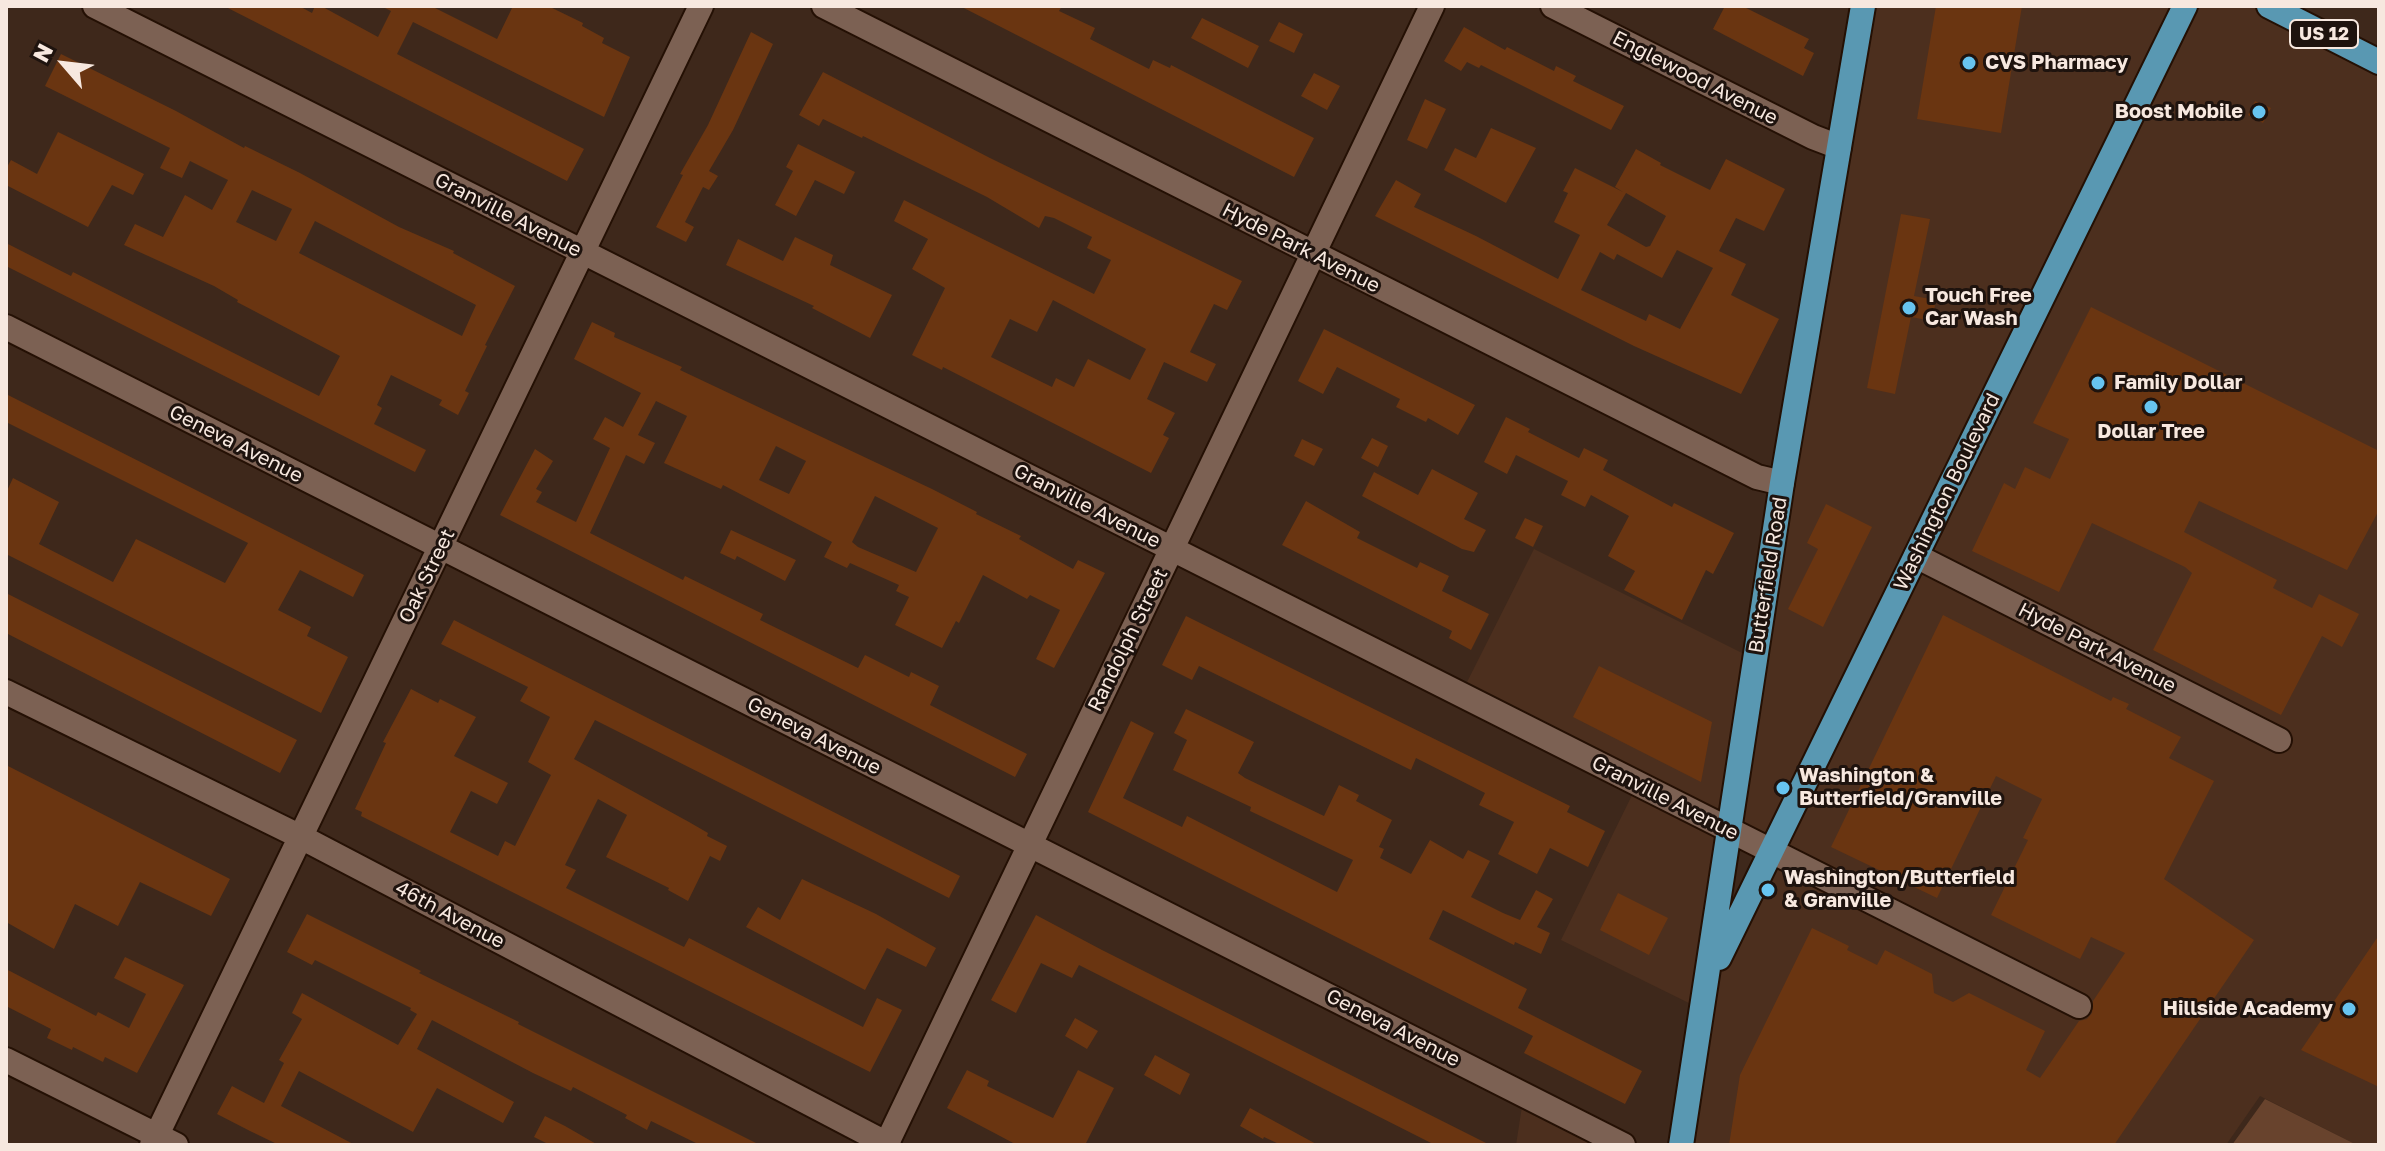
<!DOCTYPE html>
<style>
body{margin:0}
#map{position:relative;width:2385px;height:1151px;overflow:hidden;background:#3e281b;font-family:"Golos Text",sans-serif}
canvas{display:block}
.frame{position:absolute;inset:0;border:8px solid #f7e8df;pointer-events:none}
.north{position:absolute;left:24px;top:24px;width:80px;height:80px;-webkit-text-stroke:6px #1e130e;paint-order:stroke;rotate:298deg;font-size:22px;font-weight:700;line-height:32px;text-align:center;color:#f7e8df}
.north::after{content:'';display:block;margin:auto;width:28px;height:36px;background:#f7e8df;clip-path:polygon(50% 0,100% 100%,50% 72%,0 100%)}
</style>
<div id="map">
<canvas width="2385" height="1151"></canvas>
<div class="frame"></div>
<div class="north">N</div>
</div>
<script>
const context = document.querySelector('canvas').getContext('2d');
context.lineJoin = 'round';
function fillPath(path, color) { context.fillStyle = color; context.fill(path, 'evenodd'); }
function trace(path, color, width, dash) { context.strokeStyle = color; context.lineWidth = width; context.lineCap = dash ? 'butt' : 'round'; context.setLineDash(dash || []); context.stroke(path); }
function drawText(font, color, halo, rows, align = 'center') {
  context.font = font + ' "Golos Text",sans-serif'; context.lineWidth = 6; context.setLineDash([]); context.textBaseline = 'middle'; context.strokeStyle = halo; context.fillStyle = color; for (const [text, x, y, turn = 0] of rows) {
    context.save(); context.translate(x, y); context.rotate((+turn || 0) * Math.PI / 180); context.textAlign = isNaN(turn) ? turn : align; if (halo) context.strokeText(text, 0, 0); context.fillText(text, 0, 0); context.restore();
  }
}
fillPath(new Path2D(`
 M1868 6H2179L1769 845 1734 827Z
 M2189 6H2261L2379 65V1145H2357L2260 1096 2226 1145H1683L1712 979Z
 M1534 549 1752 658 1695 1006 1561 940 1636 787 1459 698Z
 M1523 1100 1612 1145H1516Z`), '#4c2f1e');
fillPath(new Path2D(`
 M2265 1099 2357 1145H2232Z`), '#68432d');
fillPath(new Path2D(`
 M224 6H299L312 13 315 6H321L378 37 391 11 381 6H431L497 39 513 6H548L583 23 582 26 604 38 602 43 630 57 604 117 413 22 397 54 584 149 567 181Z
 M960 6H1062L1059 11 1095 28 1090 39 1149 69 1153 60 1170 68 1171 65 1314 138 1294 177Z
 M1725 6H1742L1809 39 1804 48 1814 53 1803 76 1713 29Z
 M1936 6H2022L2001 133 1917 119Z
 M1202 18 1259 46 1248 68 1191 38Z
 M1279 22 1303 34 1294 53 1269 41Z
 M1464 27 1505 50 1507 47 1554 71 1556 66 1576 76 1573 81 1624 106 1611 130 1481 65 1479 68 1467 62 1461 71 1444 61Z
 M751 32 773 44 733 130 709 171 718 176 709 190 703 187 685 222 694 227 686 242 656 227 683 175 680 174 708 125Z
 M61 54 176 111 244 148 245 146 300 173 399 227 454 251 453 253 515 286 485 345 487 346 465 391 469 393 458 415 439 405 442 400 391 375 377 405 382 408 374 424 426 450 415 472 6 266V243L71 276 73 272 319 396 340 356 237 302 238 300 214 286 124 245 135 224 163 237 185 195 212 210 228 180 190 161 182 178 160 168 170 148 45 86ZM252 190 292 209 276 241 236 222ZM315 221 476 305 462 336 299 253Z
 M823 72 990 158 1242 281 1227 310 1214 304 1190 352 1216 364 1207 382 1164 362 1147 399 1175 413 1163 435 1169 438 1151 473 943 367 942 370 912 355 945 288 912 269 928 239 894 221 904 200 1094 294 1111 260 1087 248 1092 237 1054 218 1045 216 1039 228 987 197 863 136 862 138 823 119 819 126 799 115ZM1053 300 1146 349 1130 380 1088 359 1074 387 1056 378 1052 387 991 357 1010 319 1037 332Z
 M1314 73 1340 86 1327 110 1301 96Z
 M1425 99 1446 109 1427 149 1407 140Z
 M2255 101 2271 108 2263 123 2248 115Z
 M1491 128 1536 148 1506 203 1444 170 1455 148 1476 158Z
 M58 132 144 174 133 195 112 185 88 227 6 185V169L11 160 37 174Z
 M798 144 855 172 844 194 815 180 796 216 775 205 793 171 786 167Z
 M1636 149 1661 163 1660 165 1710 190 1726 159 1785 189 1764 231 1736 218 1719 251 1746 264 1731 295 1779 319 1741 394 1634 346 1375 216 1396 180 1421 194 1414 207 1476 236 1558 279 1580 235 1554 222 1568 193 1563 191 1575 168 1623 192 1615 187ZM1626 193 1666 216 1650 246 1646 247 1607 225ZM1677 250 1713 268 1680 329 1649 314 1646 321 1581 290 1600 252 1614 260 1617 254 1662 278Z
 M1901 214 1930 219 1914 296 1936 300 1932 321 1911 317 1895 394 1867 388Z
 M795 237 833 255 830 265 892 295 870 338 812 308 814 306 726 265 738 239 783 261Z
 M2091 307 2379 451V510L2347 570 2199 501 2184 532 2277 580 2273 588 2312 608 2319 594 2359 614 2342 647 2322 636 2281 715 2153 650 2192 573 2185 567 2092 523 2059 592 1972 551 2004 483 2015 489 2025 467 2050 479 2069 439 2033 423Z
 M592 322 615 333 614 337 682 367 680 370 932 489 977 512 976 514 1021 536 1019 539 1073 569 1078 560 1105 573 1054 668 1036 659 1060 610 1030 595 1027 599 983 575 959 623 956 621 942 648 895 625 909 597 896 591 899 585 850 563 847 568 824 557 832 542 723 485 721 489 664 463 687 416 656 401 638 435 655 443 644 464 626 455 590 533 683 580 685 576 730 598 763 614 760 620 858 668 865 655 909 677 911 672 939 686 930 705 1027 754 1015 777 500 515 535 449 553 461 536 489 542 492 536 502 576 522 610 448 593 439 605 417 623 427 641 393 574 359ZM776 446 806 461 789 494 759 480ZM875 496 938 528 916 572 858 547 852 542Z
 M1324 329 1475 405 1458 435 1428 418 1426 422 1396 407 1400 399 1337 367 1323 394 1298 381Z
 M6 394 364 575 353 597 300 570 278 610 311 627 307 636 348 657 321 713 6 554V493L13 478 59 502 39 544 113 582 136 539 225 583 248 543 6 422Z
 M1506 417 1530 429 1528 432 1579 458 1584 448 1608 460 1603 470 1672 507 1674 503 1734 533 1713 574 1706 570 1682 620 1624 590 1635 571 1608 556 1629 516 1591 495 1585 507 1561 495 1568 481 1516 455 1507 474 1484 462Z
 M1372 438 1388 446 1378 467 1361 458Z
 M1302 439 1323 449 1314 466 1294 456Z
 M1432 469 1478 493 1464 519 1486 530 1474 552 1462 549 1362 496 1374 472 1418 495Z
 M1306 501 1360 532 1357 538 1417 568 1420 562 1449 576 1442 591 1489 614 1471 650 1449 638 1452 631 1282 545Z
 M1826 504 1872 527 1823 627 1788 609 1818 549 1807 543Z
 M1525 518 1543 526 1533 547 1515 538Z
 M731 530 796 560 785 581 737 556 735 560 720 553Z
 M6 593 297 740 280 773 6 633Z
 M1943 615 2111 701 2113 697 2129 704 2126 709 2181 737 2169 758 2214 781 2164 879 2254 940 2114 1145H1729L1740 1075 1812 928 1849 946 1847 950 1877 965 1885 950 1932 974 1934 993 1953 1002 1969 993 2045 1031 2026 1070 2040 1078 2079 1021 2087 1019 2092 1013 2093 1001 2125 953 2091 937 2080 959 1991 915 2028 840 2023 838 2042 799 1996 776 1937 898 1831 847Z
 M1186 616 1570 806 1567 812 1605 831 1588 867 1550 848 1537 874 1498 854 1514 822 1479 805 1485 793 1416 758 1411 770 1199 666 1192 680 1162 665Z
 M454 620 960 876 949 898 595 720 574 759 689 822 708 833 707 836 727 846 720 861 710 856 688 901 668 890 669 888 606 857 627 815 598 799 565 865 576 870 566 888 684 947 689 938 863 1027 877 998 902 1010 870 1072 361 816 362 812 355 809 386 743 383 742 411 689 438 703 440 699 476 717 454 756 508 783 497 804 471 791 450 832 498 856 505 841 515 846 551 775 528 762 550 717 520 701 528 687 441 644Z
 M1599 666 1712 722 1701 782 1573 717Z
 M1186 709 1254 742 1238 773 1245 778 1324 816 1339 785 1359 795 1356 801 1392 820 1379 847 1384 849 1380 858 1411 874 1430 840 1463 859 1468 850 1490 861 1471 897 1503 913 1520 920 1536 890 1553 899 1537 927 1550 933 1541 954 1515 942 1514 945 1443 910 1429 939 1527 989 1518 1008 1642 1071 1625 1104 1524 1053 1533 1036 1088 812 1131 721 1154 733 1123 798 1182 827 1187 816 1337 892 1353 860 1269 820 1250 811 1251 807 1173 770 1187 740 1174 733Z
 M6 765 230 879 211 916 140 882 118 926 75 904 54 949 6 922Z
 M802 879 876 914 936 948 926 967 887 948 865 990 746 927 758 907 780 920Z
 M1618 893 1668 918 1649 955 1600 930Z
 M307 914 421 971 419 973 519 1022 518 1024 760 1145H700L651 1121 647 1130 625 1118 627 1115 573 1087 571 1091 533 1073 432 1020 417 1049 514 1102 503 1123 437 1088 413 1132 299 1071 281 1106 355 1145H279L250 1131 217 1114 232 1086 264 1103 284 1063 279 1060 302 1019 292 1013 302 993 398 1045 417 1014 410 1010 411 1008 315 960 312 965 287 952Z
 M1036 915 1102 950 1490 1145H1435L1079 965 1072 978 1041 963 1016 1013 991 1000Z
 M2379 935V1087L2301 1050Z
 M125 957 184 985 137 1073 105 1057 103 1062 73 1047 72 1050 47 1038 51 1029 6 1006V969L96 1016 98 1012 129 1028 146 994 114 978Z
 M1075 1018 1098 1031 1087 1049 1065 1036Z
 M1155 1055 1190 1074 1180 1095 1144 1075Z
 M967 1070 989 1081 987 1086 1053 1118 1078 1070 1114 1088 1085 1145H1017L947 1108Z
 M1250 1108 1318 1145H1281L1264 1137 1263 1139 1240 1126Z
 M545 1116 565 1126 598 1145H550L534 1137Z`), '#6a3511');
const minor = new Path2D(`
 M95 6 2079 1006
 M824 6 1757 477 1782 483
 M1553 6 1813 137 1839 147
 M6 327 1623 1145
 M1916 556 2279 740
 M6 692 301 837 889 1145
 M6 1060 176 1145
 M152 1145C337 766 519 386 701 6
 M886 1145 1432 6`);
const major = new Path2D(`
 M2269 6 2379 62
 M1719 958 2185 6
 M1681 1145 1782 483 1863 6`);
trace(minor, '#241004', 28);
trace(major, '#241004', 28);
trace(minor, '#7c6153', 24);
trace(major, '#5998b2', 24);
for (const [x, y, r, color] of [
 [1969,63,8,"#67c4f0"],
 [2259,112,8,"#67c4f0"],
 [1909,308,8,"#67c4f0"],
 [2098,383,8,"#67c4f0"],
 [2151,407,8,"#67c4f0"],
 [1783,788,8,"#67c4f0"],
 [1768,890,8,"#67c4f0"],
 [2349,1009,8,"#67c4f0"]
]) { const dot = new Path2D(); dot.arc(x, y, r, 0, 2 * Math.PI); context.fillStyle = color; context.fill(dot); trace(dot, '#1e130e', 3); }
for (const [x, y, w] of [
 [2324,34,68]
]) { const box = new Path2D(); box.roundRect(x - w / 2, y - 14, w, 28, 6); context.fillStyle = '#1e130e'; context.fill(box); trace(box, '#f7e8df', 2); }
drawText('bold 18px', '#f7e8df', null, [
 ["US 12",2324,34]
]);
drawText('bold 20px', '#f7e8df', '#1e130e', [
 ["CVS Pharmacy",1985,63],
 ["Boost Mobile",2243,112,"right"],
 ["Touch Free",1925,296],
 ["Car Wash",1925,319],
 ["Family Dollar",2114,383],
 ["Dollar Tree",2151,432,"center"],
 ["Washington &",1799,776],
 ["Butterfield/Granville",1799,799],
 ["Washington/Butterfield",1784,878],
 ["& Granville",1784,901],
 ["Hillside Academy",2333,1009,"right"]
], 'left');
drawText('20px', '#f7e8df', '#1e130e', [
 ["Englewood Avenue",1695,78,27],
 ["Granville Avenue",508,215,27],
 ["Hyde Park Avenue",1301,248,27],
 ["Geneva Avenue",236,444,27],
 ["Washington Boulevard",1947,492,-64],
 ["Granville Avenue",1087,506,27],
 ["Butterfield Road",1768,575,-81],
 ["Oak Street",427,576,-64],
 ["Randolph Street",1128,640,-64],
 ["Hyde Park Avenue",2097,648,27],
 ["Geneva Avenue",814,736,27],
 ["Granville Avenue",1665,798,27],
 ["46th Avenue",450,915,28],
 ["Geneva Avenue",1393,1028,27]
]);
</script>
